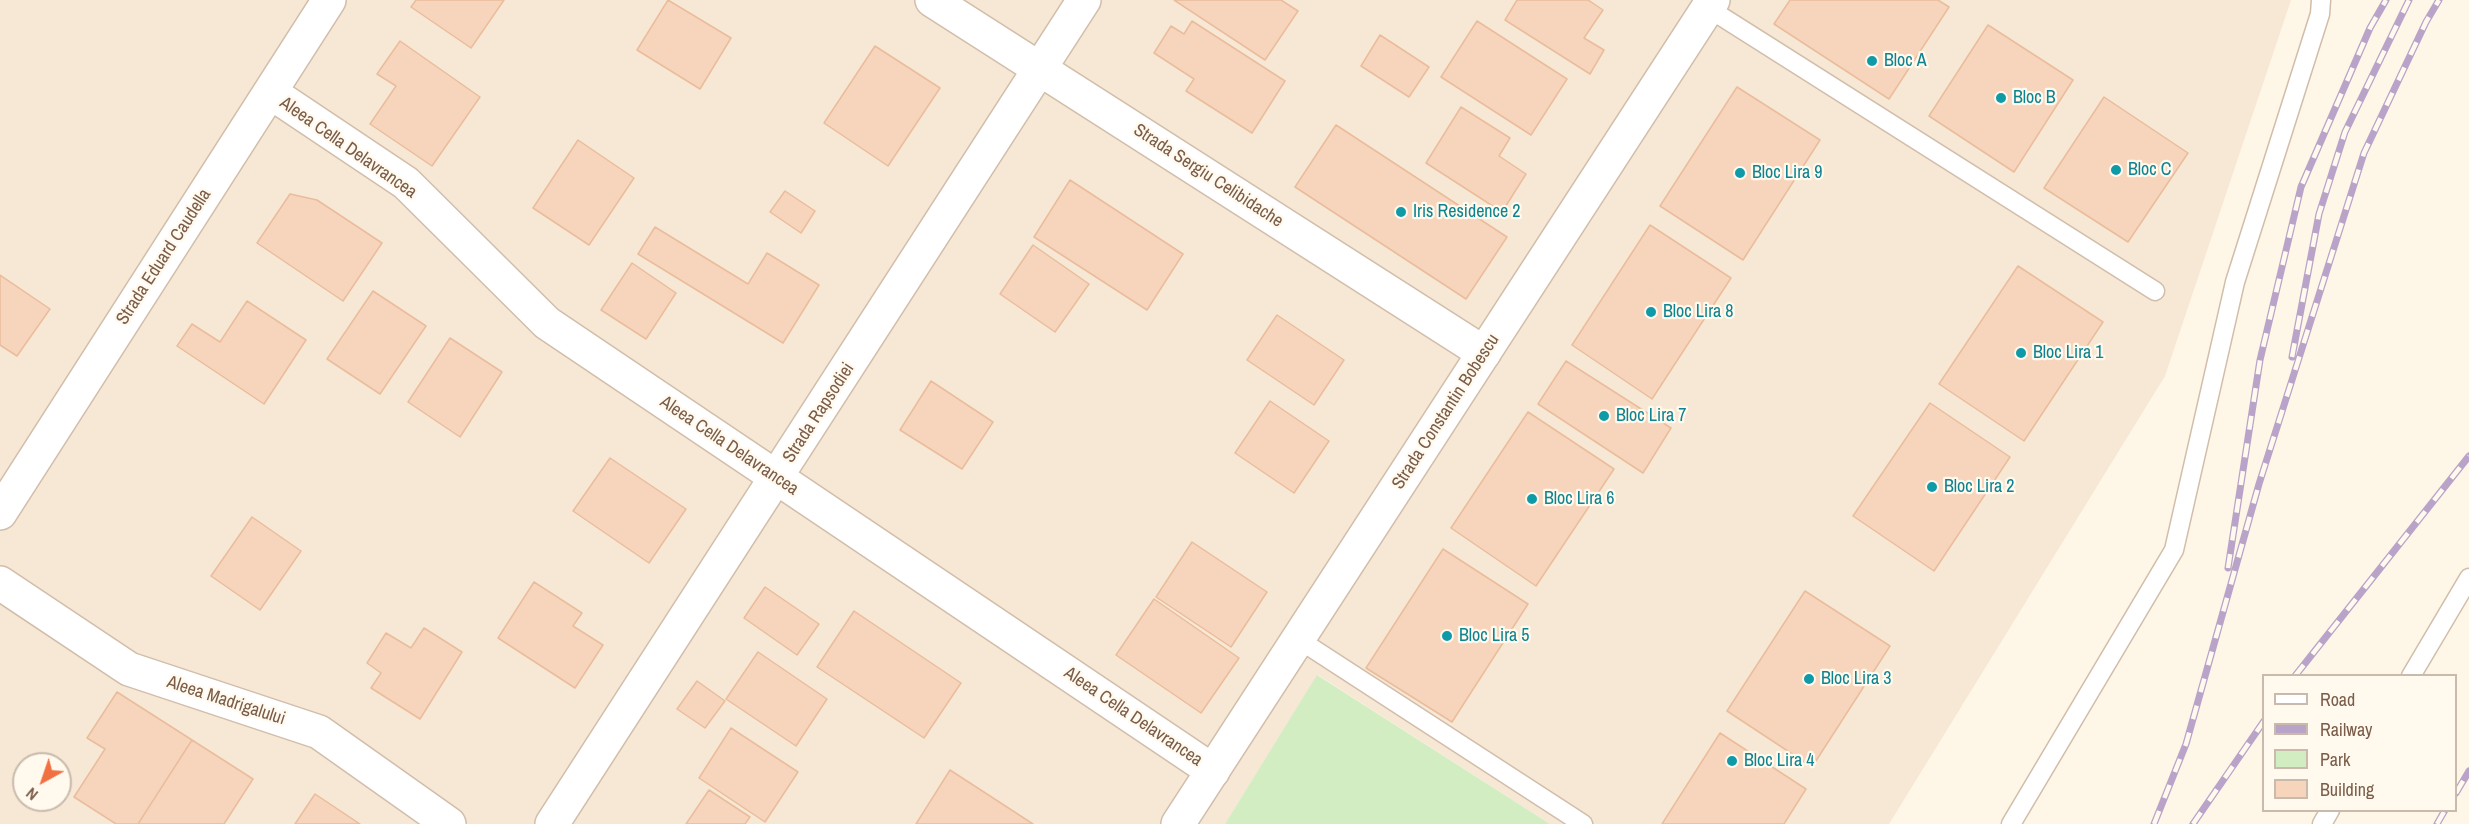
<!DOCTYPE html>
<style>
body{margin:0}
#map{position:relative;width:2469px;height:824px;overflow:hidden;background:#fef6e6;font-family:"Archivo Narrow",sans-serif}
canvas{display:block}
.legend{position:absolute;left:2262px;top:674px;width:195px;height:138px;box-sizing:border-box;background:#fff9ee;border:2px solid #cabaac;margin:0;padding:8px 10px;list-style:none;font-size:18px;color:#7a5c48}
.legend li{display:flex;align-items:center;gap:12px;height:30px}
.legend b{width:30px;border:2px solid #cabaac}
.north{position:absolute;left:12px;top:752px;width:60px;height:60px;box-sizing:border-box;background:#fff9ee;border:2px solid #cabaac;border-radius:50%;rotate:220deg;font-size:16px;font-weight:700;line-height:24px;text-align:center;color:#7a5c48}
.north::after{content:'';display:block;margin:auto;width:21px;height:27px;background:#f17042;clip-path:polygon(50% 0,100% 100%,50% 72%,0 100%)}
</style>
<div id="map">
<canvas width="2469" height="824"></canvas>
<ul class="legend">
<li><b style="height:8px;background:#fff"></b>Road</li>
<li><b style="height:8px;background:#b9a3c9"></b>Railway</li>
<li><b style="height:16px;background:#d3edc3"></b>Park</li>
<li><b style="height:16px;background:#f6d5bc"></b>Building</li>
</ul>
<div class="north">N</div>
</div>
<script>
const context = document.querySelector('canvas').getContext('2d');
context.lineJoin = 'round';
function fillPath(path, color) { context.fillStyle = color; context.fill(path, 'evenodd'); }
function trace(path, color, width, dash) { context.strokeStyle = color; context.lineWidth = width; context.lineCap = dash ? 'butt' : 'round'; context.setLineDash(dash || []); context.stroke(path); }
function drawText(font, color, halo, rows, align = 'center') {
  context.font = font + ' "Archivo Narrow",sans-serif'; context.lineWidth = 4.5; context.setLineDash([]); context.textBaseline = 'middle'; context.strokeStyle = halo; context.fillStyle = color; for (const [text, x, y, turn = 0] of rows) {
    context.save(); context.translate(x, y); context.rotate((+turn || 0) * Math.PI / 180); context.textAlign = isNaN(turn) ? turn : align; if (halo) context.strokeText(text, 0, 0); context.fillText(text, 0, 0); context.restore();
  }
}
fillPath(new Path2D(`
 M0 0H2291L2165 376 1889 824H1550L1318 675 1225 824H0ZM24 764H60V800H24Z`), '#f6e8d4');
fillPath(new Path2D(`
 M1317 675 1550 824H1225Z`), '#d3edc3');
const building = new Path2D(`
 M416 0H504L471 48 411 7Z
 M668 0 731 38 700 89 637 50Z
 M1174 0H1281L1298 11 1265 60Z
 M1517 0H1588L1603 10 1584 38 1604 50 1590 74 1505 20Z
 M1790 0H1938L1949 7 1889 99 1774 24Z
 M1192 21 1285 81 1252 133 1186 91 1194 79 1154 53 1171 26 1184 34Z
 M1477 21 1567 79 1531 135 1441 77Z
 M1988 25 2073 80 2014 172 1929 116Z
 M1380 35 1429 67 1409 97 1361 66Z
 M400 41 480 97 432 166 370 124 396 86 377 74Z
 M875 46 940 88 888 166 824 123Z
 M1737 87 1820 140 1743 260 1660 206Z
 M2104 97 2188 153 2128 242 2044 188Z
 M1461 107 1510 138 1499 156 1526 174 1502 212 1426 163Z
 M1336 125 1507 237 1466 299 1295 187Z
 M578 140 634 178 589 245 533 208Z
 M1070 180 1183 254 1147 310 1034 237Z
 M785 191 815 211 801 233 770 212Z
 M290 194 317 200 382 243 343 301 257 243Z
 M1650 225 1731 278 1652 399 1572 345Z
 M655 227 748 284 767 253 819 285 783 343 638 254Z
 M1033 245 1089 284 1055 332 1000 294Z
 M632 263 676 293 646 339 601 310Z
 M2018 266 2103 322 2024 441 1939 384Z
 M0 275 50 309 17 356 0 345Z
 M373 291 426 326 380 394 327 359Z
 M247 301 306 340 264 404 177 346 192 324 220 342Z
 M1277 315 1344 360 1314 405 1247 360Z
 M450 338 502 372 460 437 408 402Z
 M1566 361 1671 428 1643 473 1538 404Z
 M931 381 993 422 962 469 900 430Z
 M1270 401 1329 441 1294 493 1235 453Z
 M1930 403 2010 457 1934 571 1853 516Z
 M1528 412 1614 469 1536 586 1451 528Z
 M610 458 686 509 649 563 573 511Z
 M252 517 301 551 260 610 211 576Z
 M1192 542 1267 592 1231 647 1156 597Z
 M1443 549 1528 604 1452 722 1366 668Z
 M534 582 582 613 573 626 603 645 575 688 498 638Z
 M765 587 819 624 797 655 744 618Z
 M1805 591 1890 646 1812 767 1727 711Z
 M1154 599 1239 658 1201 713 1116 655Z
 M854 611 961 683 924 738 817 667Z
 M424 628 462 652 420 719 371 688 381 673 367 663 386 633 411 648Z
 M758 652 827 699 796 746 726 699Z
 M697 681 725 701 705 728 677 709Z
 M117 692 192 740 138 824H116L74 797 105 749 87 738Z
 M731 728 798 772 765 822 699 778Z
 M1720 733 1806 789 1784 824H1662Z
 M192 740 253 779 224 824H138Z
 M950 770 1033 824H916Z
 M709 790 750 817 745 824H686Z
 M315 794 360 824H295Z`);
fillPath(building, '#f6d5bc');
trace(building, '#eabc9b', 1.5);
const service = new Path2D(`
 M1708 8 2155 291
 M1298 639 1583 824
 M2411 676 2469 578
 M2011 824 2174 550 2235 282 2320 14 2321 0
 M2322 824 2330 810`);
const minor = new Path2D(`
 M932 0 1484 353
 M270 92 406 183 547 323 1213 771
 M0 513 329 0
 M0 583 129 669 319 732 449 824
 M552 824 1084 0`);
const tertiary = new Path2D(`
 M1178 824 1713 0`);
trace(service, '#d1bdaa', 21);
trace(minor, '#d1bdaa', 36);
trace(tertiary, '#d1bdaa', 36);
trace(service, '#fff', 18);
trace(minor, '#fff', 33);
trace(tertiary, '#fff', 33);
const rail = new Path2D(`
 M2292 357 2319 214 2345 132 2409 0
 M2228 568 2260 360 2301 187 2370 28 2386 0
 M2295 676 2469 456
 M2456 793 2469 771
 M2154 824 2186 744 2259 484 2364 153 2426 22 2439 0
 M2193 824 2264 721
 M2437 824 2445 810`);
trace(rail, '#b9a3c9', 7);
trace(rail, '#fff9ee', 4.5, [14]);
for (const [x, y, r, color] of [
 [1872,61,6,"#0f9aa8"],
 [2001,98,6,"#0f9aa8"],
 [2116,170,6,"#0f9aa8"],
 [1740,173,6,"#0f9aa8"],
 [1401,212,6,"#0f9aa8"],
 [1651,312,6,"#0f9aa8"],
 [2021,353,6,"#0f9aa8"],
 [1604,416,6,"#0f9aa8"],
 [1932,487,6,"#0f9aa8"],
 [1532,499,6,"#0f9aa8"],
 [1447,636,6,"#0f9aa8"],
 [1809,679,6,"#0f9aa8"],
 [1732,761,6,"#0f9aa8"]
]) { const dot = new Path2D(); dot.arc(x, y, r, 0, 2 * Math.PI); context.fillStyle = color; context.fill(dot); trace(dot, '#fff9ee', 2); }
drawText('18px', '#0d838f', '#fff9ee', [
 ["Bloc A",1884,61],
 ["Bloc B",2013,98],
 ["Bloc C",2128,170],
 ["Bloc Lira 9",1752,173],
 ["Iris Residence 2",1413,212],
 ["Bloc Lira 8",1663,312],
 ["Bloc Lira 1",2033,353],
 ["Bloc Lira 7",1616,416],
 ["Bloc Lira 2",1944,487],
 ["Bloc Lira 6",1544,499],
 ["Bloc Lira 5",1459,636],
 ["Bloc Lira 3",1821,679],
 ["Bloc Lira 4",1744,761]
], 'left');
drawText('18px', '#7a5c48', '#fff9ee', [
 ["Aleea Cella Delavrancea",348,148,35],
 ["Strada Sergiu Celibidache",1208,176,33],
 ["Strada Eduard Caudella",164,257,-57],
 ["Strada Constantin Bobescu",1446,412,-57],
 ["Strada Rapsodiei",819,413,-57],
 ["Aleea Cella Delavrancea",729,446,34],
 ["Aleea Madrigalului",226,701,18],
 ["Aleea Cella Delavrancea",1133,717,34]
]);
</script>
